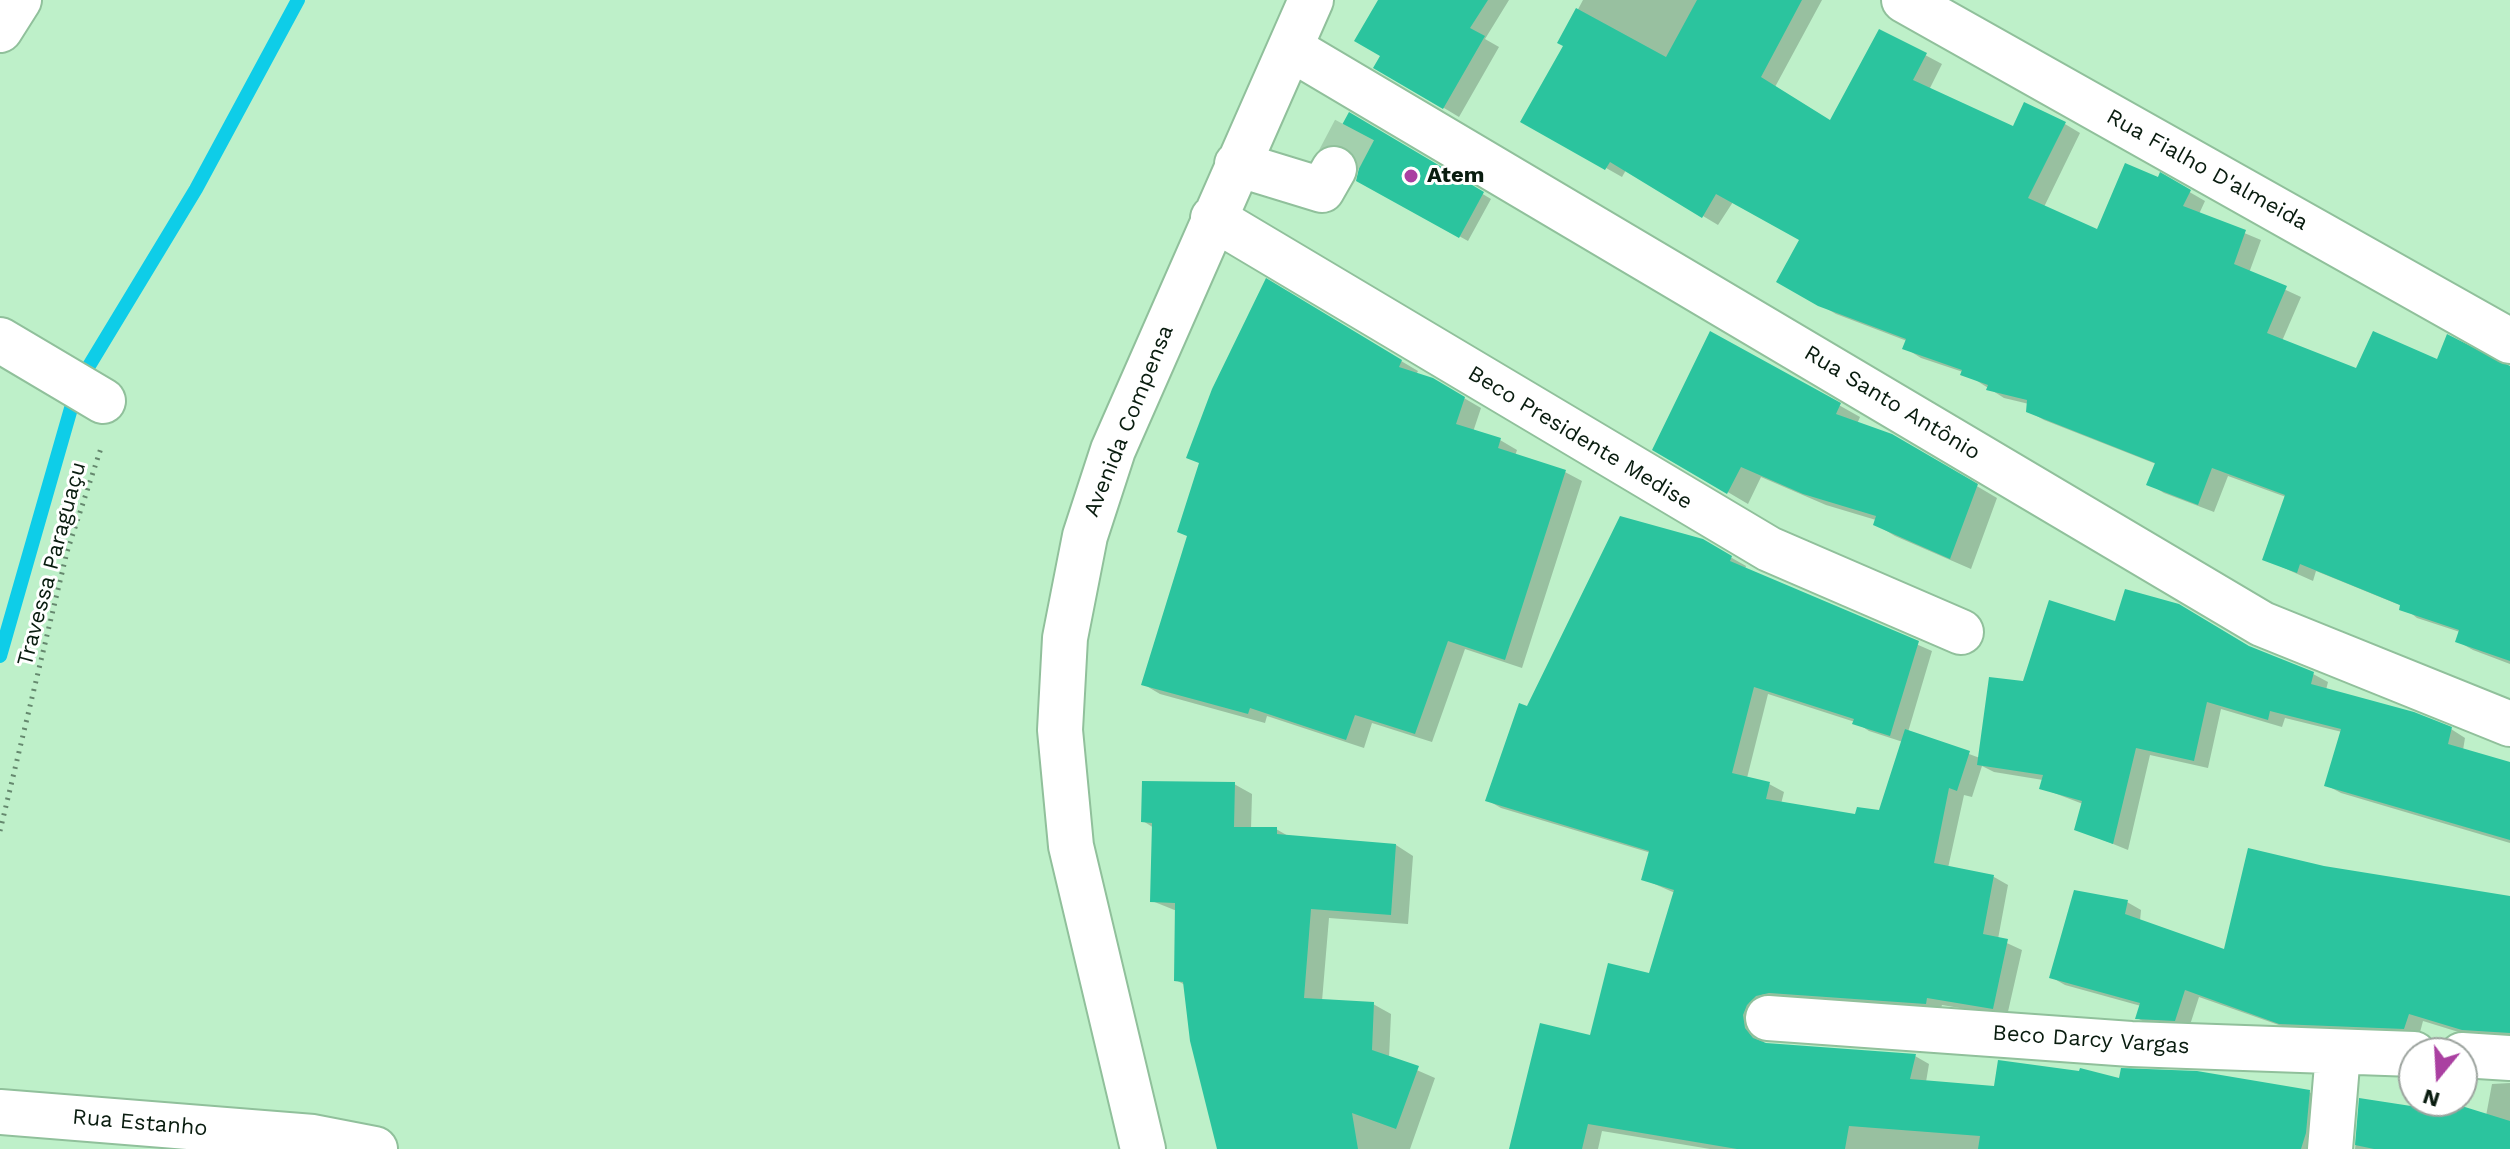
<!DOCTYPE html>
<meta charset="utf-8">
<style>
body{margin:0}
#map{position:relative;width:2510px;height:1149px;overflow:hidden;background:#bef0c9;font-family:"Work Sans",sans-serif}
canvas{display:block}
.north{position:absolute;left:2398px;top:1037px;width:80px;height:80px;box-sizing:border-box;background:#fff;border:2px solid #9da49f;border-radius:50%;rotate:198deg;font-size:22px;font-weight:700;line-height:32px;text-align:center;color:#091c0f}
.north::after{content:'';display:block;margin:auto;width:28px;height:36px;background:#aa40a1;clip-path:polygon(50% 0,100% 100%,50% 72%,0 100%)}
</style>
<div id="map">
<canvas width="2510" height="1149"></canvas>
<div class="north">N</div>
</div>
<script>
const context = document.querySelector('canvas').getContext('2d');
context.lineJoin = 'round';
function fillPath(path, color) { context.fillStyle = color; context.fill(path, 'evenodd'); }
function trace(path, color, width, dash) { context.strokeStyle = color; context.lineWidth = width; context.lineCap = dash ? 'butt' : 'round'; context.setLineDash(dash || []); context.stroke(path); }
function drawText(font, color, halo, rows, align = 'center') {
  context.font = font + ' "Work Sans",sans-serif'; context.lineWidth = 6; context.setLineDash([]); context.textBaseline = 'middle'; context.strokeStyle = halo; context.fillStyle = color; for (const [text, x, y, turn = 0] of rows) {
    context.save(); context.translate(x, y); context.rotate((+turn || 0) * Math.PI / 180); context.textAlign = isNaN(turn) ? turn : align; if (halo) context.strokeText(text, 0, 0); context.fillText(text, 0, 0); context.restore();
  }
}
fillPath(new Path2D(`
 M1380 0H1509L1485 39 1499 47 1459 117 1376 67 1383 55Z
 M1583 0H1822L1775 87 1832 123 1880 31 1942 64 1929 90 2014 128 2065 124 2080 133 2044 207 2098 231 2160 175 2205 201 2199 214 2261 240 2249 273 2301 297 2282 341 2357 370 2438 362 2510 370V664L2473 650 2457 641 2460 632 2417 618 2402 606 2316 571 2313 581 2264 559 2286 497 2228 476 2214 512 2164 493 2149 484 2156 464 2044 420 2028 411 2029 404 2004 398 1963 372 1921 358 1905 348 1907 341 1836 314 1779 281 1802 240 1733 202 1718 225 1626 170 1622 177 1523 121 1565 46 1560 43Z
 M1350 115 1491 199 1468 241 1358 180 1361 168 1357 155 1334 144Z
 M1266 281 1418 371 1416 375 1433 380 1481 408 1473 432 1500 440 1517 450 1515 456 1565 472 1582 481 1522 668 1465 649 1432 742 1372 723 1364 748 1267 716 1265 723 1160 694 1143 684Z
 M1711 333 1860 417 1857 424 1892 436 1997 498 1971 569 1895 536 1875 524 1876 520 1826 505 1761 477 1748 504 1655 449Z
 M1702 541 1746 566 1745 569 1932 651 1908 732 1980 758 2024 683 2116 624 2250 648 2313 674 2328 682 2326 690 2451 729 2465 738 2463 750 2510 798V843L2341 793 2326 785 2342 732 2285 718 2282 727 2221 709 2208 768 2150 755 2128 850 2076 829 2083 804 2041 788 2043 780 1994 772 1982 766 1972 797 1964 795 1948 868 1994 877 2008 885 1998 939 2022 950 2007 1016 1942 1005 1940 1011 1757 1025 1765 1045 1915 1056 1929 1064 1926 1082 1996 1088 2120 1080 2309 1092 2324 1100 2322 1149H1710L1602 1131 1598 1149H1511L1651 975 1675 893 1643 879 1651 853 1501 808 1487 800 1528 708ZM1768 694 1855 722 1869 731 1903 742 1880 813 1857 816 1781 804 1784 792 1769 784 1747 778Z
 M1234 784 1252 794 1251 829H1276L1290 837 1396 845 1413 856 1408 924 1329 918 1322 1001 1373 1004 1391 1014 1389 1058 1435 1078 1410 1149H1219L1185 985 1176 980 1177 911 1152 901 1154 828 1143 821Z
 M2324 868 2510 899V1039L2478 1038 2423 1021 2419 1036 2296 1031 2199 997 2189 1028 2152 1026 2137 1018 2141 1006 2065 985 2051 977 2127 902 2141 910 2140 921 2225 952Z
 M2510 1083V1149H2355L2361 1100 2452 1115 2486 1116 2492 1084Z`), '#0003');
trace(new Path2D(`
 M0 656 78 384 196 189 298 0`), '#0ecde8', 14);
fillPath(new Path2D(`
 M1378 0H1488L1470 28 1485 36 1443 109 1373 68 1380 56 1354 41Z
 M1697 0H1802L1761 77 1830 120 1879 29 1927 53 1913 80 2013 126 2024 102 2066 122 2028 198 2097 229 2125 163 2158 177 2160 172 2191 190 2183 206 2246 230 2234 264 2287 286 2267 333 2356 368 2373 331 2437 359 2447 334 2510 366V661L2455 642 2459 630 2399 610 2400 605 2300 564 2297 573 2262 560 2285 495 2212 468 2198 505 2146 485 2155 463 2026 412 2027 400 1986 390 1988 385 1960 375 1962 370 1902 349 1906 339 1818 306 1776 282 1799 240 1716 194 1702 218 1610 162 1605 170 1520 122 1563 46 1557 43 1576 8 1666 57Z
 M1349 112 1484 192 1459 238 1356 181 1359 168 1355 156 1346 147 1331 145Z
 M1266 278 1402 360 1399 367 1433 378 1465 397 1456 424 1501 438 1498 448 1566 470 1505 660 1448 641 1415 734 1355 715 1346 740 1250 708 1248 714 1141 685 1187 536 1177 532 1199 463 1186 458 1212 389Z
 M1710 331 1841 403 1836 414 1892 434 1978 484 1950 559 1873 525 1876 516 1803 494 1741 467 1727 494 1652 450Z
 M1620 516 1703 539 1732 556 1730 561 1919 641 1890 736 1852 724 1854 719 1754 687 1732 773 1770 782 1766 799 1855 814 1857 807 1879 810 1905 729 1970 751 1957 791 1949 788 1934 863 1994 875 1983 934 2008 939 1993 1009 1927 998 1926 1004 1769 993 1756 996 1747 1005 1743 1015 1745 1028 1753 1038 1766 1043 1916 1054 1910 1079 1994 1086 1998 1060 2079 1071 2080 1068 2119 1078 2121 1068 2197 1071 2310 1090 2306 1133 2301 1149H1978L1980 1136 1849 1126 1845 1149H1737L1588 1124 1582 1149H1509L1540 1023 1590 1035 1608 963 1649 973 1674 890 1641 880 1649 851 1485 801 1519 703 1527 706Z
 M2125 589 2179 604 2249 646 2314 672 2311 684 2414 712 2452 727 2448 744 2510 762V840L2324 786 2341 729 2270 711 2268 720 2207 702 2194 761 2136 748 2113 844 2074 830 2082 801 2039 789 2043 775 1977 765 1989 677 2023 681 2049 600 2115 621Z
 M1142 781 1235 782 1234 827H1277V834L1396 844 1391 915 1311 909 1304 998 1374 1002 1372 1050 1419 1066 1396 1129 1352 1113 1358 1149H1217L1190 1041 1183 982 1174 981 1175 903 1150 902 1152 823 1141 822Z
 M2248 848 2324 866 2510 896V1033L2462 1030 2409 1014 2404 1029 2279 1024 2185 990 2175 1021 2135 1019 2140 1003 2049 978 2074 890 2128 900 2125 914 2224 949Z
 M2359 1098 2450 1112 2452 1103 2510 1121V1149H2374L2355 1145Z`), '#2bc49e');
trace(new Path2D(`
 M1334 169 1363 114`), '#a3d0ad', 44, [44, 22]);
const minor = new Path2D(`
 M1904 0 2510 341
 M0 30 19 0
 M1290 48 2262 624 2510 724
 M1237 164 1322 190 1334 169
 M1213 218 1769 549 1961 632
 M0 340 103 401
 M1768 1018 2131 1044 2414 1054
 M2462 1055 2510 1058
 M0 1112 313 1137 375 1149
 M1143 1149 1071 846 1060 730 1065 638 1085 536 1113 450 1311 0
 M2330 1149 2338 1053`);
trace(minor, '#90c09b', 48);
trace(new Path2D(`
 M0 831 67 552 102 445`), '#65886e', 5, [2, 6]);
trace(minor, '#fff', 44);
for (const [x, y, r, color] of [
 [1411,176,8,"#aa40a1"]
]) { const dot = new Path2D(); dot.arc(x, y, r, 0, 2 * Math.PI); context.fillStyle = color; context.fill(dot); trace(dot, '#fff', 3); }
drawText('22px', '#091c0f', '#fff', [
 ["Rua Fialho D'almeida",2207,170,29],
 ["Rua Santo Antônio",1892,403,31],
 ["Avenida Compensa",1129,421,-68],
 ["Beco Presidente Medise",1580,438,31],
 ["Travessa Paraguaçu",52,564,-75],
 ["Beco Darcy Vargas",2091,1040,4],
 ["Rua Estanho",140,1123,5]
]);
drawText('bold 22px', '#091c0f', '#fff', [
 ["Atem",1427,176]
], 'left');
</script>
